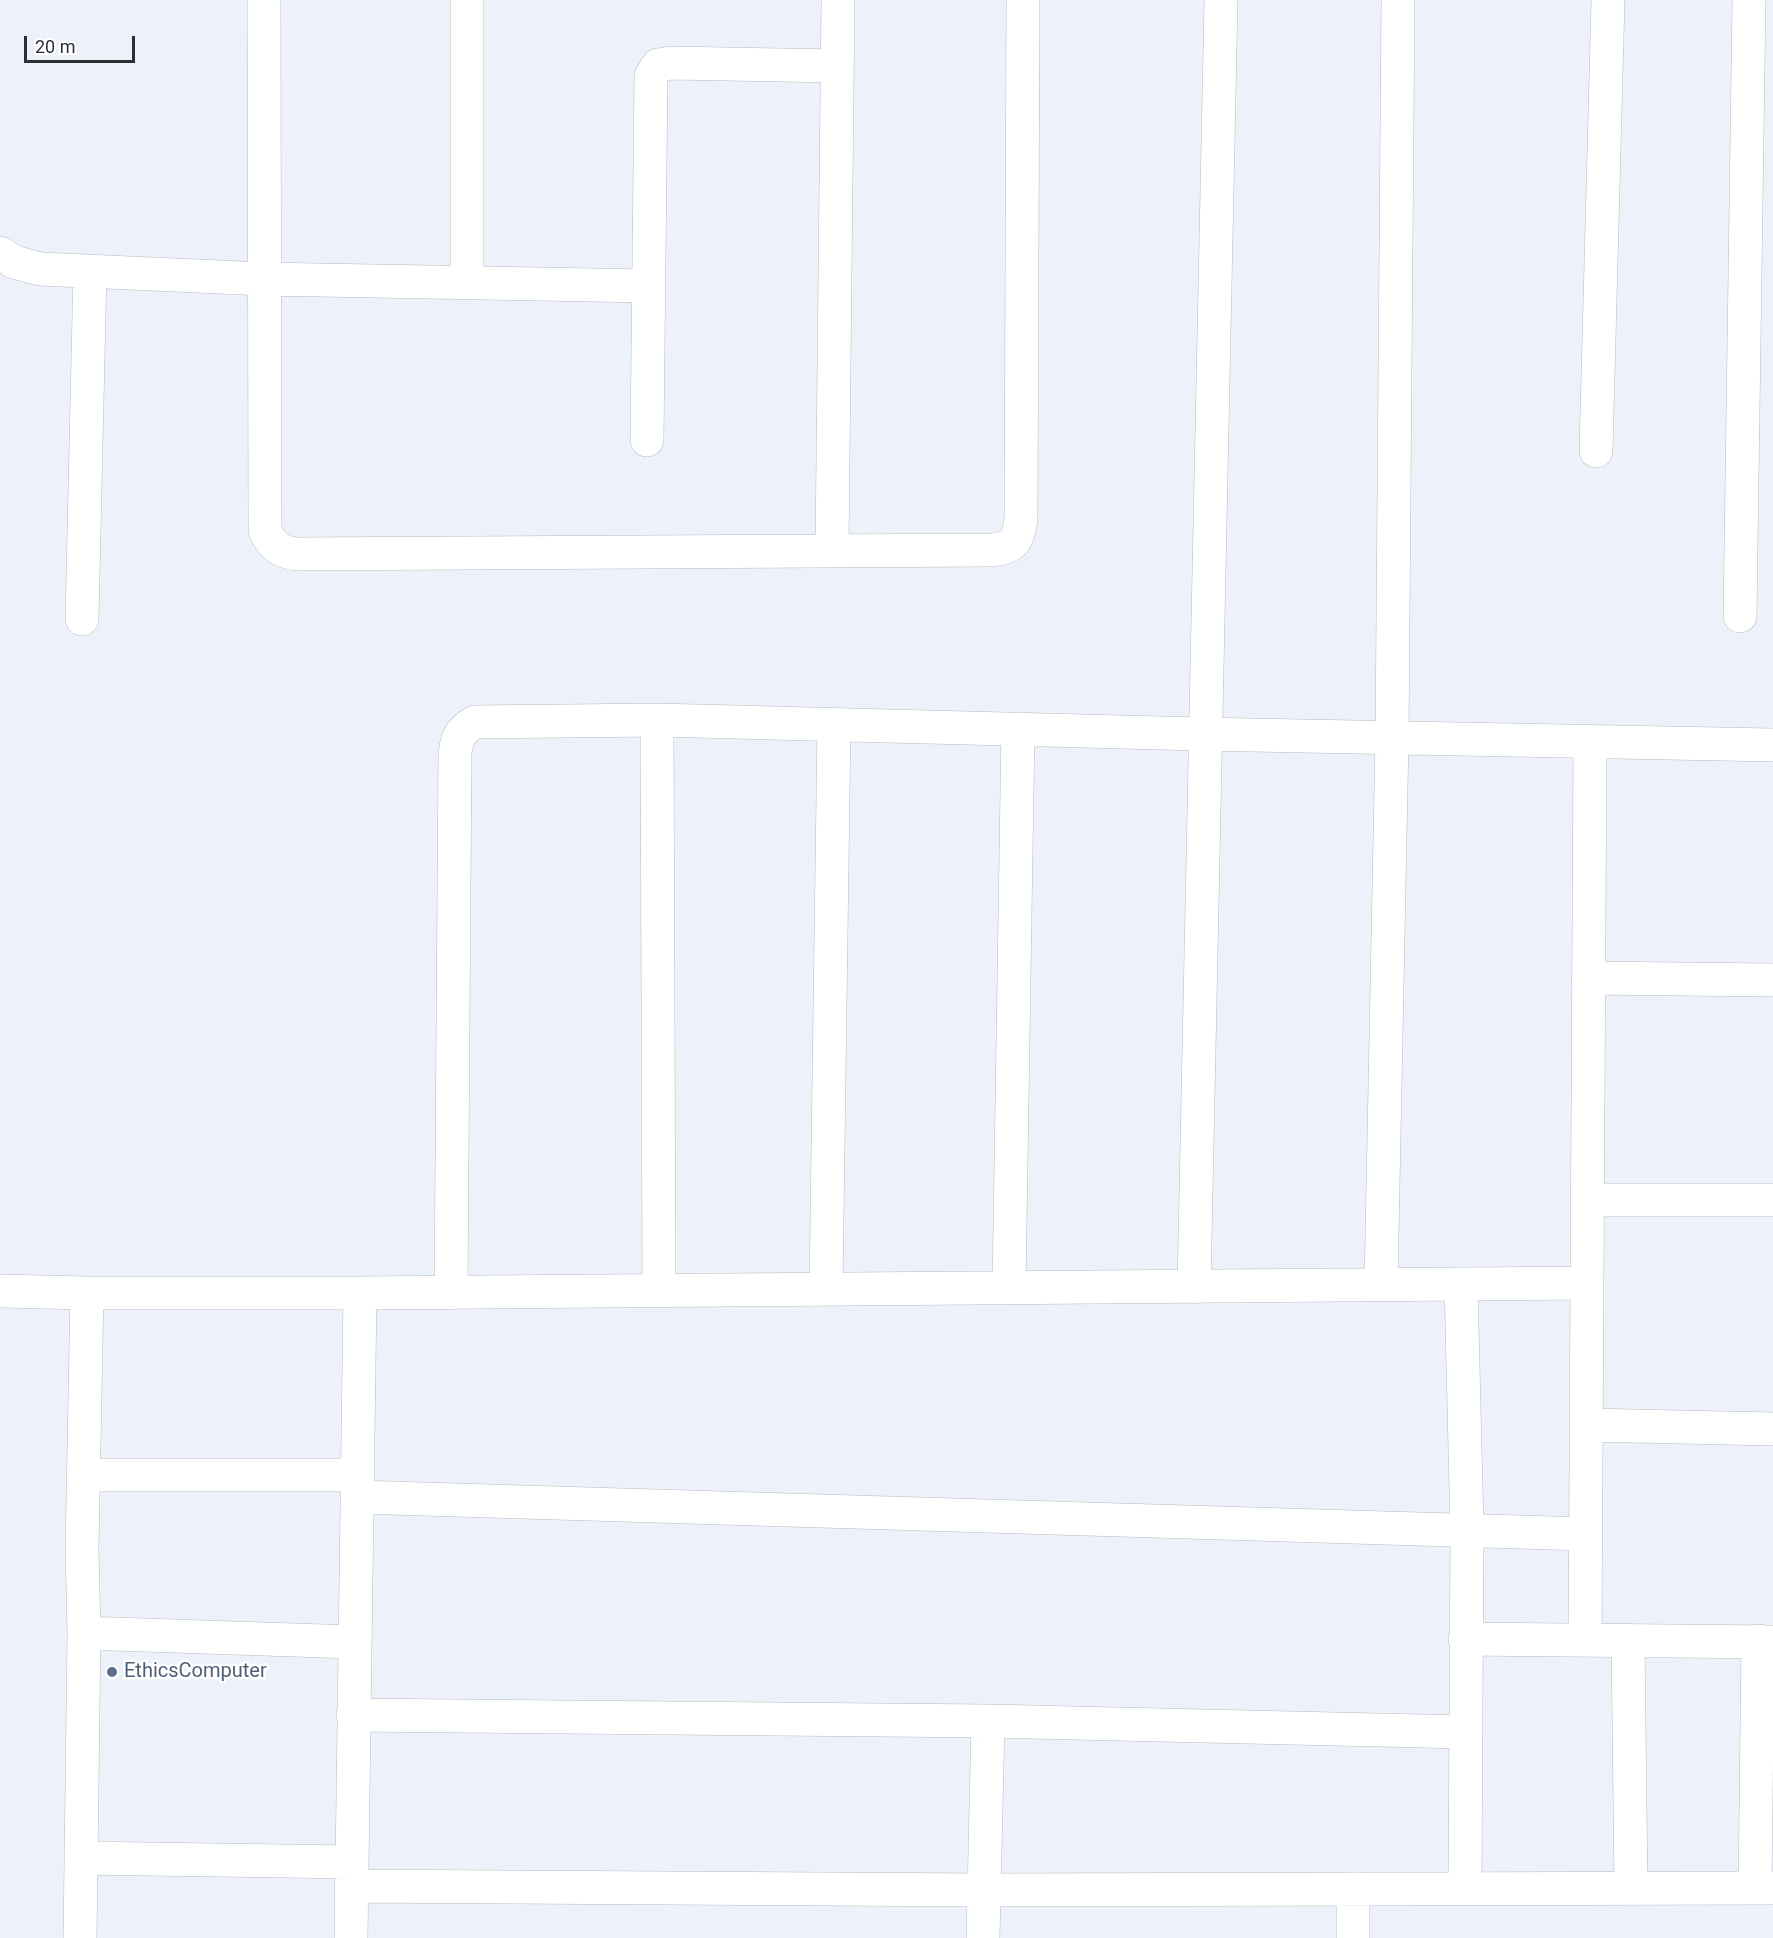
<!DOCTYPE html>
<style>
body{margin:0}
#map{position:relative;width:1773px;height:1938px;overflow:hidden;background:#edf2fa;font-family:Roboto,sans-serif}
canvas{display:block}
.scale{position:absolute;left:24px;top:36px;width:111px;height:27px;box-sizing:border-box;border:3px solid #2d2f32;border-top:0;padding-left:8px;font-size:18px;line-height:21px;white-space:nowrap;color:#2d2f32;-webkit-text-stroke:4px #fff;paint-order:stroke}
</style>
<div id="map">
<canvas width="1773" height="1938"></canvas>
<div class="scale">20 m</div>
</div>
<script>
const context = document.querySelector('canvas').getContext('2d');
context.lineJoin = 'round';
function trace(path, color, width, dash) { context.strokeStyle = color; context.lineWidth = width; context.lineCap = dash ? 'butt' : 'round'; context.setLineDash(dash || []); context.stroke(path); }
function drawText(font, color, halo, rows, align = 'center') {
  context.font = font + ' Roboto,sans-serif'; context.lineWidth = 5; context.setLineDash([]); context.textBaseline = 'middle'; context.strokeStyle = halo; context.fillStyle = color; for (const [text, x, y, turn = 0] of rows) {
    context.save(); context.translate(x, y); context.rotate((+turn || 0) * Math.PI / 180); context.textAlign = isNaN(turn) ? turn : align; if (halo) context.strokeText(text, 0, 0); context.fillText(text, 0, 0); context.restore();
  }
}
const minor = new Path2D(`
 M264 0 265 530C271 545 280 552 296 554L991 550C1013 548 1018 542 1021 519L1023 0
 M0 253 14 262 40 269 264 279 649 286
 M467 282V0
 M647 440 651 76 658 65 671 63 837 66
 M1596 451 1608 0
 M832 549 838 0
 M1740 616 1749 0
 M82 619 90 271
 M657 720 659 1291
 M1588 978 1773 980
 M1587 1200H1773
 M1461 1284 1467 1529 1465 1889
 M1381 1285 1392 738 1398 0
 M1194 1287 1221 0
 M1009 1288 1018 729
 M826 1289 834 724
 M0 1291 87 1293H360L1587 1283
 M451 1293 455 753C457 737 461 730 475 722L657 720 1199 734 1773 745
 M1586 1425 1773 1429
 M83 1475H357
 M357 1497 1585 1534
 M84 1633 354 1642
 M1465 1639 1773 1642
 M1585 1640 1590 742
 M1628 1640 1631 1889
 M353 1715 988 1721 1465 1732
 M81 1858 351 1862
 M351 1886 984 1890 1773 1888
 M1755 1888 1758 1641
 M1353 1889V1938
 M80 1938 84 1633 82 1548 87 1293
 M351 1938 360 1293
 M983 1938 988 1721`);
trace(minor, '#b6bbc2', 34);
trace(minor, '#fff', 33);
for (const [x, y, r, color] of [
 [112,1672,6,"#5c6f8a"]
]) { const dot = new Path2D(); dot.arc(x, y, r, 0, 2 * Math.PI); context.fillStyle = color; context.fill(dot); trace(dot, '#fff', 2); }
drawText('20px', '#4e5e75', '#fff', [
 ["EthicsComputer",124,1672]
], 'left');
</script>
